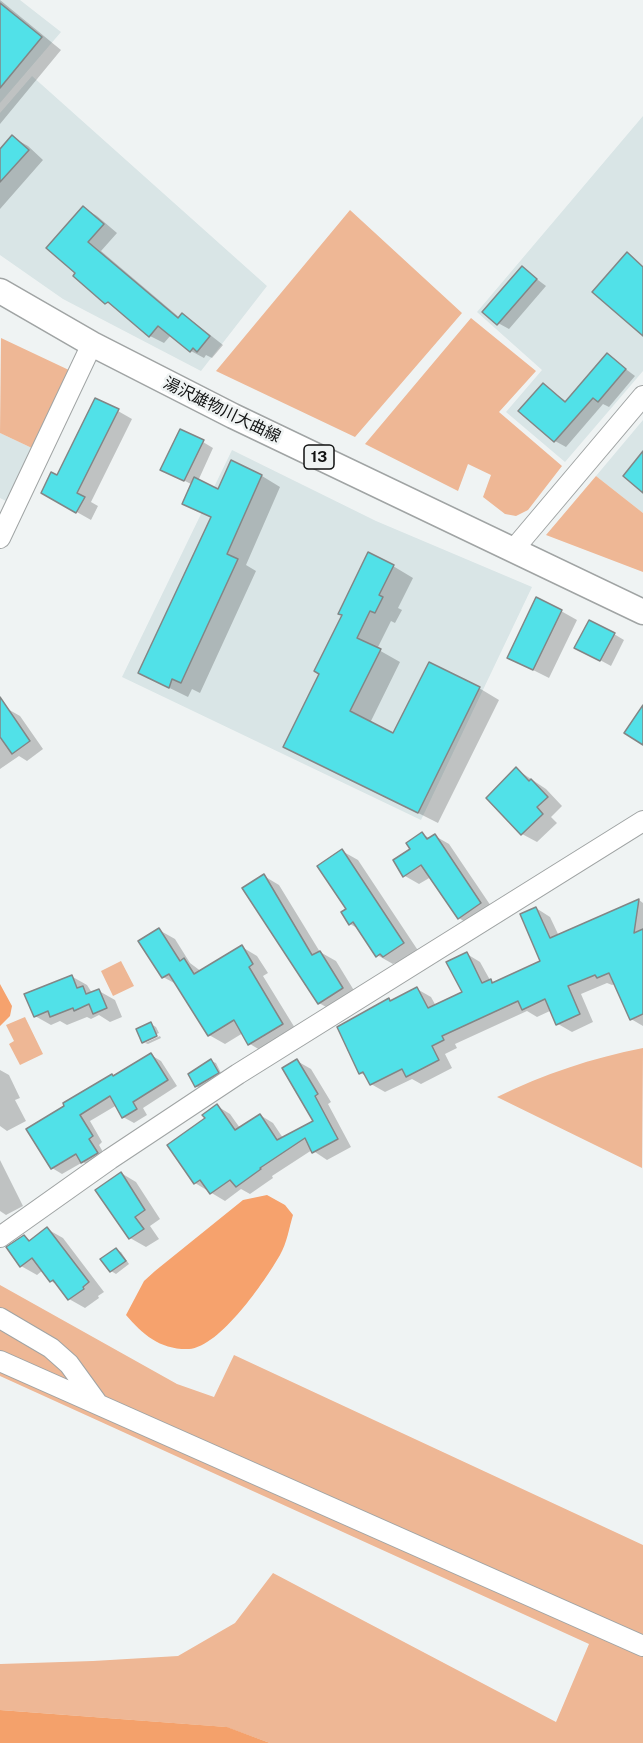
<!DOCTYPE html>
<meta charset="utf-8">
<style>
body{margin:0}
canvas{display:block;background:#eff3f3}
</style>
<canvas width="643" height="1743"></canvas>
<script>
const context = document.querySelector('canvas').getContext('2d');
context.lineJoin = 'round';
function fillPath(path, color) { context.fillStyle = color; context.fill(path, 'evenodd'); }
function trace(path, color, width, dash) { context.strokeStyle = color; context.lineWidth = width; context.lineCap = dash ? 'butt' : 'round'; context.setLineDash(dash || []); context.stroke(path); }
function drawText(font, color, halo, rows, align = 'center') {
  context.font = font + ' "Public Sans","Noto Sans JP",sans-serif'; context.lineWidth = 5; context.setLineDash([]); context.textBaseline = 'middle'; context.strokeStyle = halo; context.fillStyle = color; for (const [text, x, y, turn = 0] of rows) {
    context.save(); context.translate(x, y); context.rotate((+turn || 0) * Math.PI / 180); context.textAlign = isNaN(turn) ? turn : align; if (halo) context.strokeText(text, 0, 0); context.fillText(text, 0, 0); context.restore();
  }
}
fillPath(new Path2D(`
 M0 0H20L61 32 0 103Z
 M32 76 267 286 201 371 63 299 0 255V113Z
 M643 116V371L565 462 506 412 542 370 477 312Z
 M643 420V513L596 476Z
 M0 433 34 449 6 501 0 498Z
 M232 450 376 521 532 587 421 820 122 677Z`), '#d9e5e6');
fillPath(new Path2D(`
 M350 210 462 313 355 437 216 371Z
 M471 318 536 371 499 412 562 466 528 510 516 516 505 514 483 497 491 475 468 464 458 491 365 444Z
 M1 338 71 371 34 449 0 433Z
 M596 476 643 513V572L546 535Z
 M121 961 134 986 113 996 101 971Z
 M25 1017 43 1054 20 1065 9 1044 14 1041 6 1025Z
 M643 1048 642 1168 497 1097C544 1074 592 1058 643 1048Z
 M0 1285 177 1384 214 1397 234 1355 643 1545V1743H270L226 1727 0 1710V1664L93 1661 178 1656 235 1623 273 1573 556 1722 589 1644 0 1376Z`), '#eeb795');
fillPath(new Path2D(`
 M0 984 12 1006 10 1016 0 1026Z
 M267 1195 285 1205 293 1215C289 1228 287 1243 280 1255 265 1281 220 1347 189 1349 161 1350 143 1335 126 1315L144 1281 155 1271 243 1200Z`), '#f6a26d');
fillPath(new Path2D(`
 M0 1710 227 1727 270 1743H0Z`), '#f4a16b');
fillPath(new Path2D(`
 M0 0 61 50 0 124Z
 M12 137 28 146 43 160 0 209V151Z
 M84 208 97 216 117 233 101 251 180 318 182 315 195 323 223 345 212 358 206 355 204 358 191 351 171 335 164 343 150 336 75 276Z
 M522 268 546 286 509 329 498 323Z
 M607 355 635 376 609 407 603 404 566 447 555 441 520 411 543 385 567 402Z
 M118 411 132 419 91 502 98 506 91 520 43 493Z
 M203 442 213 448 198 481 218 491 262 476 280 487 246 565 256 571 200 693 192 689 188 697 139 673 212 518 184 503 193 485 173 475Z
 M393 566 413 578 398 608 402 610 395 623 391 621 377 649 400 662 370 723 394 735 479 688 499 700 438 823 285 746Z
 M561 611 577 620 549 678 525 666Z
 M614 634 624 640 611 666 587 653Z
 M6 708 20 716 43 749 27 761 19 756 0 769V712Z
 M516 769 546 789 562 806 551 817 557 823 537 842 522 834Z
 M422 834 431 839 435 836 449 844 495 912 473 927 459 918 431 877 419 884 405 876Z
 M342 851 358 860 419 952 399 965 395 963 393 964 377 955 359 929 350 924Z
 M264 876 279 885 320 952 336 961 358 997 335 1012 319 1003Z
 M639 900 643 903V1026L631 1019 615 984 612 985 607 983 581 994 593 1022 572 1032 558 1024 552 1010 537 1017 527 1011 455 1044 457 1048 445 1054 452 1068 421 1084 412 1079 385 1092 371 1084 367 1077 361 1073 389 1000 392 1002 417 989 431 997 436 1006 464 993 467 954 480 962 490 980 495 983 542 962 536 908 550 917 559 936Z
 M159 930 175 939 190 963 202 972 242 947 257 956 268 973 263 976 298 1033 265 1053 250 1044 243 1033 225 1044 209 1035 178 985 163 977 141 942Z
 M71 976 87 985 92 993 99 991 115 1000 122 1017 110 1022 99 1015 91 1019 87 1017 67 1025 60 1021 51 1025 35 1016Z
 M151 1024 156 1027 159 1033 144 1040V1042H143Z
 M160 1036 161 1038 148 1044 145 1043Z
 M151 1055 161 1061 177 1086 143 1108 147 1115 134 1123 123 1117 117 1105 90 1121 102 1142 99 1145 107 1159 93 1168 83 1162 62 1174 52 1168 28 1130Z
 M211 1061 216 1063 222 1075 201 1089 196 1086Z
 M297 1061 311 1069 331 1102 328 1104 351 1147 327 1160 312 1150 272 1176 273 1178 250 1194 241 1189 225 1201 195 1183 207 1118 217 1106 230 1114 240 1128 260 1115 273 1123 283 1138 315 1121Z
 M0 1070 9 1075 20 1098 15 1100 26 1121 7 1131 0 1126Z
 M0 1160 23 1206 6 1215 0 1211Z
 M121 1173 136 1182 160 1219 150 1226 159 1239 146 1247 130 1238 97 1191Z
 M47 1229 63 1238 104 1292 98 1296 99 1298 85 1308 69 1299 59 1286 51 1281 43 1270 37 1275 21 1266 24 1237 31 1241Z
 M116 1250 121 1252 129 1264 116 1274 111 1271 102 1259Z`), '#0003');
const building = new Path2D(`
 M0 3 42 37 0 88Z
 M12 135 29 150 0 182V149Z
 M83 206 104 224 88 242 178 318 182 313 210 336 197 352 193 348 190 352 158 326 149 337 108 302 105 304 73 276 75 273 46 248Z
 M627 252 643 267V336L592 292Z
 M522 266 537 279 497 325 482 312Z
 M607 353 626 369 598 402 593 398 554 442 518 411 543 383 565 402Z
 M95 398 119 409 77 493 85 497 76 513 41 493 51 472 57 475Z
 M180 429 204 440 184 481 160 470Z
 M643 451V493L623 476Z
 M231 460 262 475 227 554 238 559 181 683 172 679 169 688 138 673 211 517 182 504 194 477 218 489Z
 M368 552 394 565 379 595 383 597 375 613 370 611 357 638 381 649 350 711 393 733 429 662 480 687 418 813 283 747 319 674 314 671 342 615 338 614Z
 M536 597 562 610 533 670 507 658Z
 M589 620 615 633 600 661 574 648Z
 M0 697 30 741 12 754 0 737Z
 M643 705V745L624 733Z
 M516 767 529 781 531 779 548 797 537 807 543 814 521 835 486 798Z
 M422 832 427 839 435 834 481 903 458 919 421 865 403 877 393 860 410 849 406 843Z
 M342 849 404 943 383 957 380 954 376 957 353 922 349 925 341 912 346 909 317 866Z
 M264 874 312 955 320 951 343 988 318 1004 242 888Z
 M639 899 634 933 643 929V1014L630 1020 609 973 597 978 595 975 568 986 580 1014 556 1025 545 999 522 1010 518 1001 442 1036 444 1040 432 1046 439 1060 406 1077 402 1069 370 1085 363 1072 359 1074 337 1027 389 998 390 1001 417 987 428 1008 462 992 446 962 467 952 482 983 491 979 492 983 540 961 520 914 536 907 550 938Z
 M159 928 180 961 184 958 194 974 242 945 253 964 249 967 283 1024 248 1045 234 1020 208 1036 169 974 162 978 138 941Z
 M72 975 77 988 83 986 86 994 99 989 107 1008 93 1014 89 1004 74 1011 73 1008 50 1017 48 1011 34 1017 24 994Z
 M151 1022 157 1036 142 1043 136 1029Z
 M151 1053 168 1080 133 1102 137 1109 122 1118 110 1096 80 1115 93 1136 89 1139 98 1153 81 1163 76 1154 51 1169 26 1129 64 1106 63 1103 112 1074 113 1076Z
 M211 1059 219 1073 195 1087 188 1074Z
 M297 1059 318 1094 315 1096 338 1139 312 1153 305 1138 260 1168 261 1169 236 1187 230 1180 210 1194 200 1180 194 1184 167 1145 205 1118 202 1115 217 1104 235 1130 260 1114 277 1140 313 1121 282 1068Z
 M121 1172 145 1210 135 1217 144 1229 129 1239 95 1190Z
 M47 1227 89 1282 83 1287 84 1289 68 1300 53 1280 50 1282 32 1258 20 1267 6 1247 24 1235 29 1241Z
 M116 1248 126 1261 110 1272 100 1259Z`);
fillPath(building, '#51e1e8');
trace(building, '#828686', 1.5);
const minor = new Path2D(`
 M0 538 92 344
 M513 550 643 396
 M0 1237 110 1159 238 1074 643 821
 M0 1318 51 1348 69 1364 98 1404
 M0 1361 643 1646`);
const major = new Path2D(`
 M0 291 92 344 233 416 643 612`);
trace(minor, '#a0a4a4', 22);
trace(major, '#a0a4a4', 27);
trace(minor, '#fff', 20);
trace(major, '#fff', 24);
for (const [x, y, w] of [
 [319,457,30]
]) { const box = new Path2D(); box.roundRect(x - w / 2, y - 12, w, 24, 4.5); context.fillStyle = '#eff3f3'; context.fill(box); trace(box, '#101111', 1.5); }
drawText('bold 15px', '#101111', null, [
 ["13",319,457]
]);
drawText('16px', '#101111', '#eff3f3', [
 ["湯沢雄物川大曲線",222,410,26]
]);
</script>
